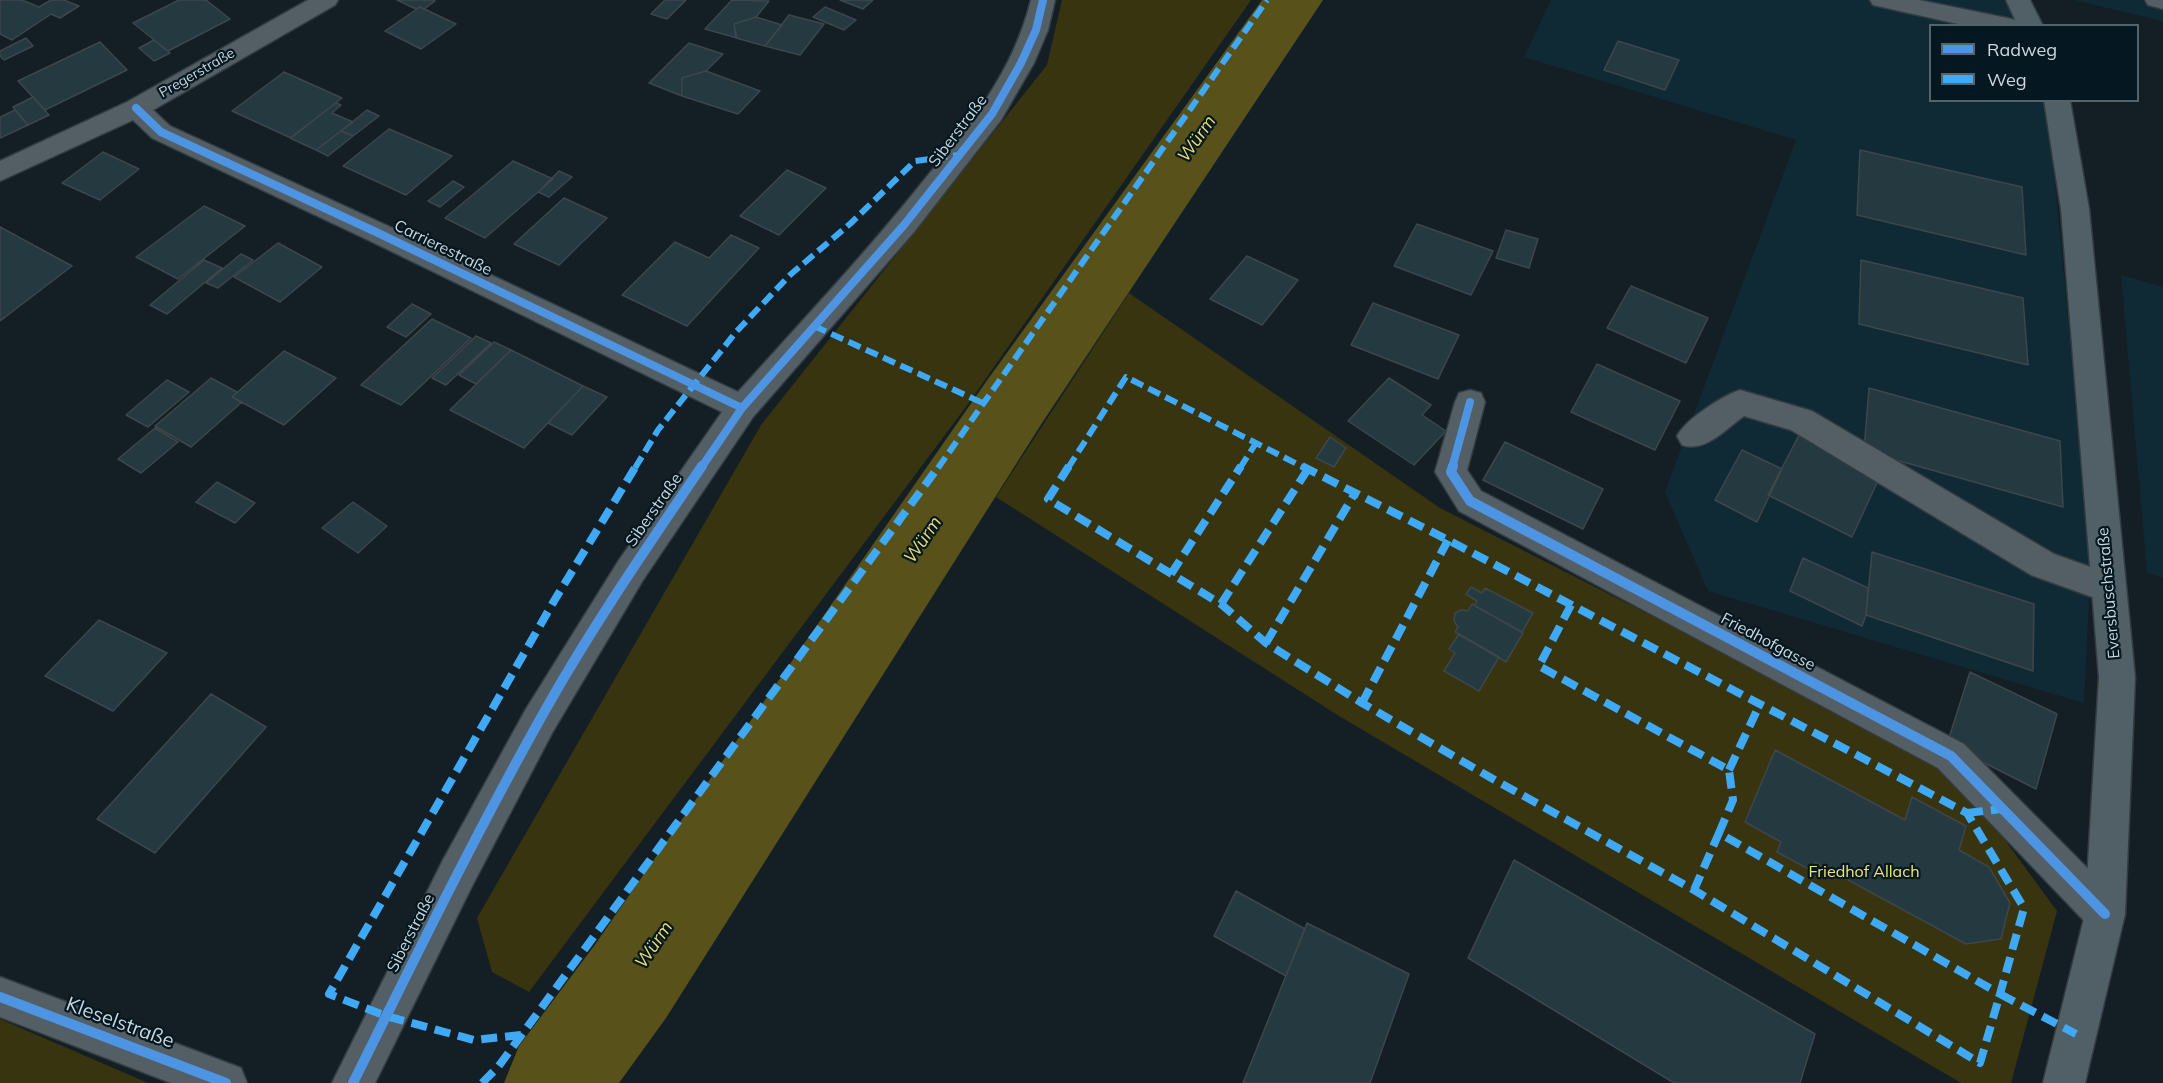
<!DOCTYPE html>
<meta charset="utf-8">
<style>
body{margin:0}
#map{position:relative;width:2163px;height:1083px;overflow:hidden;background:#141f25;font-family:Mulish,sans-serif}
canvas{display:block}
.legend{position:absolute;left:1929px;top:24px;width:210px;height:78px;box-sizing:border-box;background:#051821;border:2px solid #54646c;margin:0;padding:8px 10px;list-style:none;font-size:18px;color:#cbd7dd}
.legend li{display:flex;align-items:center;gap:12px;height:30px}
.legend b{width:30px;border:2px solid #54646c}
</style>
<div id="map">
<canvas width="2163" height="1083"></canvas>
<ul class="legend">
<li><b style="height:8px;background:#4d94e3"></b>Radweg</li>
<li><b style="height:8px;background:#3fa9f5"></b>Weg</li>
</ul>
</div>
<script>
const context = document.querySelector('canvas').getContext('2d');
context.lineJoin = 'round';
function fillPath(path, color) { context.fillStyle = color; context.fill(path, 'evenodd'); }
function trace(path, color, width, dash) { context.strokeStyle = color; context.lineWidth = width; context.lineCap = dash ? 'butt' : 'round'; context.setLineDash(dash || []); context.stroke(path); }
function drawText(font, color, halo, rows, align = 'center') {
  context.font = font + ' Mulish,sans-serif'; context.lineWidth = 4.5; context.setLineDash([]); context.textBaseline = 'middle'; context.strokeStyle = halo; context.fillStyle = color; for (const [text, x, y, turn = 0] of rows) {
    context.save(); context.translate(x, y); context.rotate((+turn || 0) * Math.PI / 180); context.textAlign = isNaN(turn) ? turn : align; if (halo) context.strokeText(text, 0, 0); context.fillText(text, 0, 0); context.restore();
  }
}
fillPath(new Path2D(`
 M1551 0H2031L2022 8 2031 25 1930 26V100L2047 101 2091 554 2084 703 1708 591 1665 492 1796 140 1524 57Z
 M2074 0H2163V21Z
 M2121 275 2163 287V578L2147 572Z`), '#102a35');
fillPath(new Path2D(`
 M1062 0H1251L968 404 529 992 492 972 477 918 761 425 1047 65Z
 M1129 293 1440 508 1929 757 1975 799 2057 911 2011 1083H1961L1339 716 996 497Z
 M0 1019 148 1083H0Z`), '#37340f');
fillPath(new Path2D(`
 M1262 0H1323L1042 423 666 1018 619 1083H504L519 1046 594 946 988 379Z`), '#58521a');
const building = new Path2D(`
 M0 0H22L39 7 51 0H64L79 6 60 18 51 14 12 40 0 34Z
 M179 0H206L230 19 168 51 133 23Z
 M397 0H432L435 1 424 9 420 7 416 9Z
 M665 0H686L667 19 651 14Z
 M732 0 769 1 756 17 734 24 737 38 705 29Z
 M840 0H873L863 9Z
 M420 7 456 24 421 49 385 31Z
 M825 7 856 20 844 30 813 17Z
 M789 15 824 24 800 55 765 46Z
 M756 17 782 25 765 46 736 38 734 24Z
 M26 38 33 46 4 60 0 56V51Z
 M154 40 170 53 154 61 139 48Z
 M1618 41 1679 60 1665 90 1604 70Z
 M100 42 127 70 45 110 18 81Z
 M689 43 723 54 706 71 682 78V96L649 83Z
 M706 71 760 91 738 114 682 96V78Z
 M284 72 342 98 291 138 232 111Z
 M33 97 49 115 28 125 13 107Z
 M336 103 341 105 332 113 353 122 316 150 290 138Z
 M15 110 28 125 0 138V117Z
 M367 110 379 116 353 136 341 131Z
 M389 129 452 156 406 195 343 166Z
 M341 131 353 136 328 156 316 150Z
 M1860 150 2022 187 2026 255 1857 215Z
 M103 152 139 169 100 200 62 183Z
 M513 161 553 179 485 238 445 218Z
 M787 170 826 188 779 235 740 216Z
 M559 171 572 177 549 197 538 192Z
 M453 181 464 187 440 207 428 201Z
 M564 198 607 218 559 265 514 244Z
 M204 206 245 226 178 279 136 257Z
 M1417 224 1493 251 1471 295 1394 266Z
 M0 227 72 266 0 321Z
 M1506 230 1538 239 1529 268 1496 258Z
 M731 235 759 248 687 326 622 295 675 242 709 258Z
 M278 243 322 267 280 302 234 277Z
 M241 254 253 260 218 288 206 283Z
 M1247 256 1298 280 1262 325 1210 299Z
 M204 260 222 268 167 314 150 305Z
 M1861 260 2023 298 2028 365 1859 324Z
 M1631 286 1708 318 1686 363 1607 328Z
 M1373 303 1459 335 1438 379 1351 345Z
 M412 304 431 314 406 337 387 327Z
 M432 319 471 338 401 405 361 385Z
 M476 336 491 343 446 385 432 378Z
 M494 342 511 350 476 384 459 375Z
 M511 350 583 386 524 448 450 410Z
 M284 351 336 378 284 425 232 397Z
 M1597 364 1680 401 1655 450 1571 412Z
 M211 378 237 392 232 397 242 402 191 447 155 426Z
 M1389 378 1431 405 1422 415 1446 431 1414 465 1348 421Z
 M167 380 189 392 148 427 126 415Z
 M583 386 607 397 572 435 548 423Z
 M1869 388 2060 441 2063 507 1864 451Z
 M155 428 178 442 141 473 118 459Z
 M1800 433 1882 472 1852 537 1768 495Z
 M1330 437 1346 448 1334 467 1316 458Z
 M1505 442 1603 489 1583 529 1483 480Z
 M1742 450 1782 469 1757 522 1715 500Z
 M217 482 255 503 235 523 196 502Z
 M353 502 387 526 358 553 322 528Z
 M1872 552 2034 604 2033 671 1866 615Z
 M1803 558 1868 588 1866 615 1862 626 1790 591Z
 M1471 587 1482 593 1485 588 1533 613 1522 632 1475 606 1477 601 1466 594Z
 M1472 604 1523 633 1506 662 1455 632 1458 627 1454 621 1455 613 1461 610 1468 611Z
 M99 620 167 653 113 711 45 676Z
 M1459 634 1499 657 1479 691 1444 671 1455 653 1449 649Z
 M1970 672 2057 714 2036 789 1947 744Z
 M211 694 266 727 155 853 97 819Z
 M1775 750 1905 820 1912 797 1966 826 1959 850 1989 867 2010 903 2001 939 1966 944 1815 862 1812 871 1777 852 1781 842 1745 822Z
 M1514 860 1815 1034 1800 1083H1674L1468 958Z
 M1236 891 1305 929 1286 976 1214 936Z
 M1307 923 1409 974 1370 1083H1243Z`);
fillPath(building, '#253941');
trace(building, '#3d464b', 1.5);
const minor = new Path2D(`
 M308 0H338L335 5 153 110 170 126 386 225 738 392C801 322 866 253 925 179 971 123 1013 72 1031 0H1055L1048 30 1034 63 1001 120 914 232 753 417 643 580 552 733 471 888 375 1083H332L443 860 526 709 619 560 722 412 366 239 152 138 133 120 0 181V161L127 102Z
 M1870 0H1919L2007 18 2016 20 2019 26H1967L1873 5Z
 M2145 0H2163V9L2148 5Z
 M1470 390 1481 393 1485 402 1467 470 1481 491 1964 744 2119 900 2125 914 2119 928 2105 934 2091 928 1938 768 1459 511 1435 472 1455 402 1459 393Z
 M1740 390 1812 411 2054 554 2121 578 2126 588 2121 598 2109 603 2031 575 1791 430 1744 416C1726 429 1705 453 1682 445L1677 436C1686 419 1722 396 1740 390Z
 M0 977 241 1068 247 1083H171L0 1017Z`);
const major = new Path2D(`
 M2006 0H2030L2043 26H2018Z
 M2044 100H2070L2089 209 2135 677 2125 914 2085 1083H2043L2085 914 2099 677 2061 209Z`);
trace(minor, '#333c41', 3);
trace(major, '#333c41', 3);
fillPath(minor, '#545f65');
fillPath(major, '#516067');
trace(new Path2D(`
 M814 326 985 404
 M635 468 658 430 736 332 790 275 851 223 915 161 959 155
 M938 468 1267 0
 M1068 468 1126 377 1305 468
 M1240 468 1256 443`), '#3fa9f5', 6, [13, 6]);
trace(new Path2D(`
 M1069 466 1048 499 1221 604 1266 643 1362 703 1493 779 1694 890 1980 1063 2000 994
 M1302 466 1448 540 1967 813 2024 908 2000 994
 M1171 574 1241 466
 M1221 604 1308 469
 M1571 605 1539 666 1729 770 1733 800 1719 833 2000 994
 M1266 643 1355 493
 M1362 703 1448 540
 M1729 770 1760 704
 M1967 813 2001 809
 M1694 890 1719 833
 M2000 994 2076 1034
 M521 1035 474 1040 386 1016 329 994 554 601 636 466
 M482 1083 498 1067 939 466`), '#3fa9f5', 8, [16, 8]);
trace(new Path2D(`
 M136 108 161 132 376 232 742 408
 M701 468 742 408 904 225 992 114 1021 63 1036 30 1043 0
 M1452 468 1470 402`), '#4d94e3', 8);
trace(new Path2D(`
 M1453 466 1451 472 1470 501 1951 756 2105 914
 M0 997 226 1083
 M353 1083C413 962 472 841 538 723 587 634 645 550 702 466`), '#4d94e3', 10);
drawText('14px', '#cbd7dd', '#051821', [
 ["Pregerstraße",197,73,-30]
]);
drawText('16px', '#cbd7dd', '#051821', [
 ["Siberstraße",958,131,-53],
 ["Carrierestraße",443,248,26],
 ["Siberstraße",654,510,-55],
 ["Eversbuschstraße",2109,593,-95],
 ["Friedhofgasse",1768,642,28],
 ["Siberstraße",411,933,-63]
]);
drawText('16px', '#f2e376', '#051821', [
 ["Friedhof Allach",1864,872]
]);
drawText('italic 18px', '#e9db6d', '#051821', [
 ["Würm",1197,139,-55],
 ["Würm",923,540,-56],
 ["Würm",654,945,-56]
]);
drawText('20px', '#cbd7dd', '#051821', [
 ["Kleselstraße",120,1023,20]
]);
</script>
